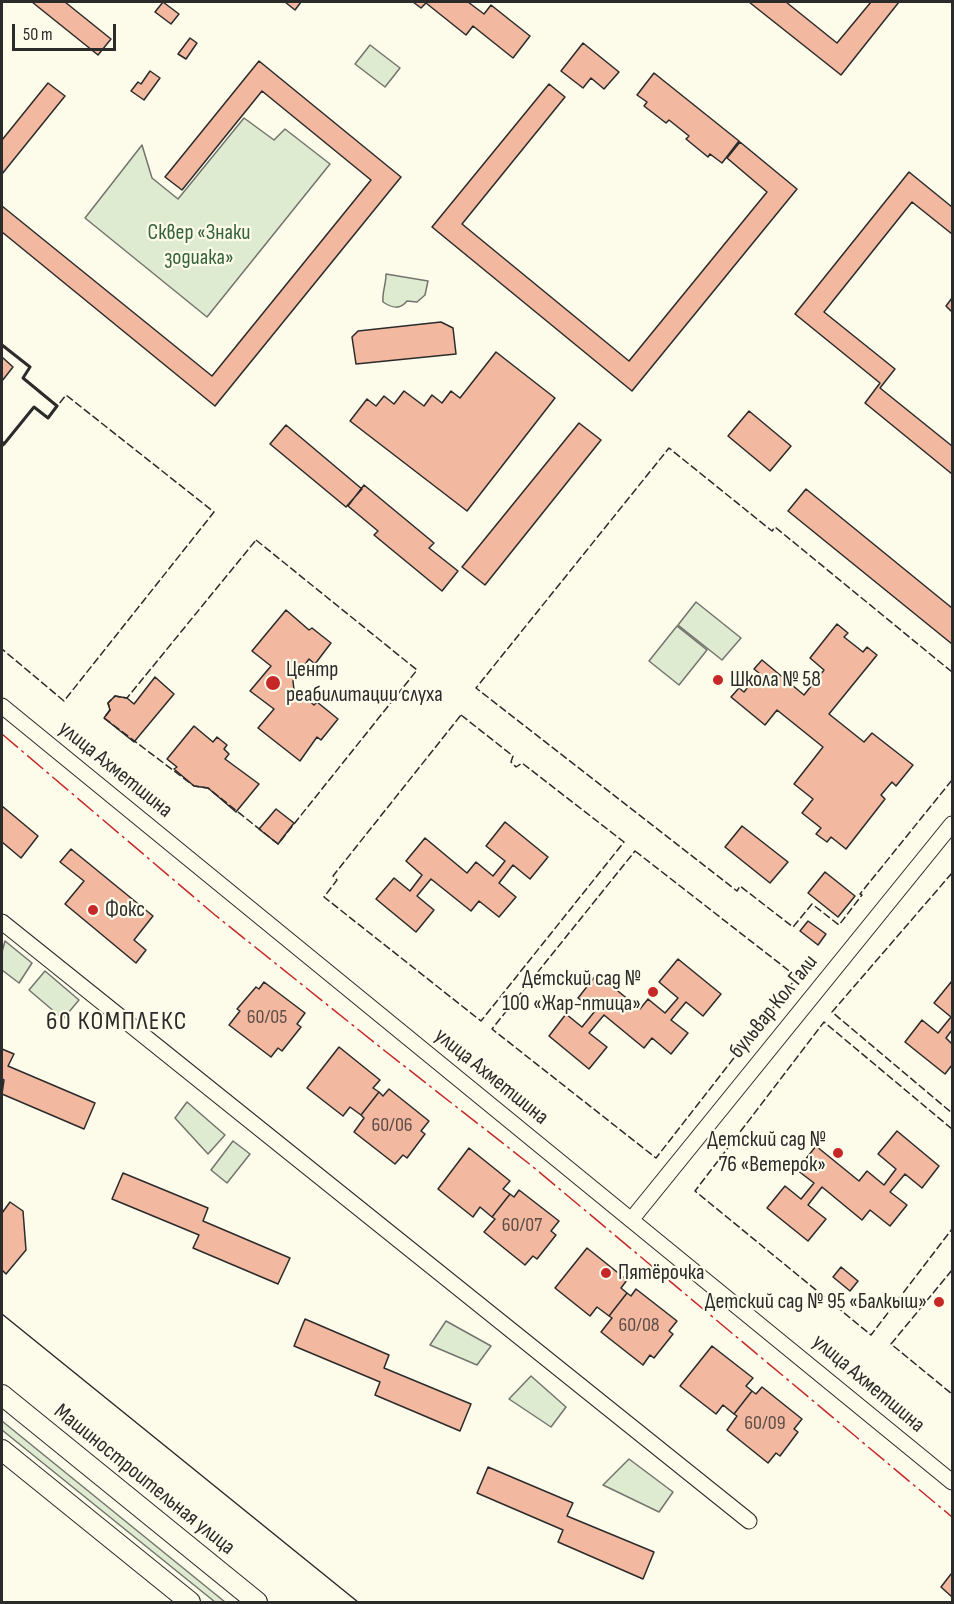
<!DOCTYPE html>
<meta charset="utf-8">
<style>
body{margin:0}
#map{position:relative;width:954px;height:1604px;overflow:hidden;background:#fdfbea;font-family:"Sofia Sans Condensed",sans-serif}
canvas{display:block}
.frame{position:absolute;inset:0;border:3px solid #2b2b2b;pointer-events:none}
.scale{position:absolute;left:12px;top:24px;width:104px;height:27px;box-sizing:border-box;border:3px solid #2b2b2b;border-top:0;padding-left:8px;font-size:18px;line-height:21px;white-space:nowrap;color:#2b2b2b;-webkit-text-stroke:4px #fdfbea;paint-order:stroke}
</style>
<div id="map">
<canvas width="954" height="1604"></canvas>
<div class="frame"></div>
<div class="scale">50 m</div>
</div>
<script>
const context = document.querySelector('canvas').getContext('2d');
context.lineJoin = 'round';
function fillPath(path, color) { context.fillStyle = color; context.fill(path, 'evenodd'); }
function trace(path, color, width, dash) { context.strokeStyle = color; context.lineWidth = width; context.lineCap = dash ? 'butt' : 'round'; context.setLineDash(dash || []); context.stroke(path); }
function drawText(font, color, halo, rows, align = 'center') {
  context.font = font + ' "Sofia Sans Condensed",sans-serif'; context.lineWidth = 4.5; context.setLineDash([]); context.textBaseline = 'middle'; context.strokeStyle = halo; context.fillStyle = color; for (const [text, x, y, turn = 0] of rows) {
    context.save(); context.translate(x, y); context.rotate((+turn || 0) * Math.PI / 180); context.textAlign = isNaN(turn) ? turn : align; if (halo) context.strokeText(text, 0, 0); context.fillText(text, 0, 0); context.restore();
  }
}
const green = new Path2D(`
 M370 45 400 68 385 87 355 64Z
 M244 118 274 140 285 129 330 164 207 317 85 218 142 145 152 178 178 199Z
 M386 274 428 281 425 295 417 302 407 301C400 310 392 308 383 302 382 292 386 285 386 274Z
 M696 602 741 638 722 660 678 625Z
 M677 626 707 650 679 685 649 661Z
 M5 941 32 963 19 983 2 970V952Z
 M45 971 79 1000 63 1019 29 990Z
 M187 1102 225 1135 208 1154 175 1118Z
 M233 1141 250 1154 227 1183 211 1170Z
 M446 1321 491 1346 477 1365 430 1345Z
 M531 1376 566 1407 551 1427 509 1399Z
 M2 1421 225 1602H215L2 1430Z
 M629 1459 673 1492 659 1512 603 1485Z`);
fillPath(green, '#deebd1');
trace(green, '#74746e', 1.5);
const building = new Path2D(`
 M32 2H65L111 39 98 55Z
 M163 2 179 14 171 24 155 12Z
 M285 2H301L295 10Z
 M413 2H468L484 14 491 5 530 36 513 58 473 26 466 35 426 3 421 8Z
 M749 2H786L837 43 871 2H899L841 75Z
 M190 38 197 43 186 59 178 54Z
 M583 43 619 72 604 89 591 78 583 88 561 71Z
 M259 61 401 177 215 406 2 232V206L212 376 371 180 262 91 182 190 165 177Z
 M150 71 160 78 144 100 131 91 138 82 141 84Z
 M654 73 739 141 722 163 710 154 708 157 686 139 689 136 669 120 666 123 644 106 647 102 637 95Z
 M48 83 65 96 2 174V140Z
 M549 84 565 97 462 224 629 361 767 192 727 158 740 142 797 189 632 391 432 227Z
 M909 172 952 207V234L912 202 824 312 895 369 880 388 952 446V474L865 403 880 383 795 314Z
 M952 298V312L946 306Z
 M441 322 453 328 456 354 356 364 352 337 358 331Z
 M496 352 555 398 467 511 350 421 367 399 376 406 384 396 394 404 404 391 424 406 432 395 442 403 451 391 460 398Z
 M2 357 13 367 2 381Z
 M749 411 791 446 770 471 728 436Z
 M579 423 601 440 485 585 462 567Z
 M286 425 362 489 346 507 270 444Z
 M364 485 434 543 429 548 458 571 442 591 374 535 378 531 348 506Z
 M806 489 952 608V644L788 511Z
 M286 610 309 630 312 628 331 643 315 664 309 659 293 681 294 690 314 705 317 702 338 719 321 740 317 737 300 761 258 728 274 709 250 691 271 666 252 651Z
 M837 624 848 633 844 637 863 652 867 647 877 655 829 714 864 742 872 733 913 765 896 786 892 782 881 795 885 799 846 849 831 837 827 842 816 834 821 828 802 813 813 799 794 784 823 747 777 710 765 725 731 697 739 688 744 692 759 673 754 669 762 660 804 695 824 670 810 658Z
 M155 677 174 694 134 742 104 718 110 710 108 703 115 696 127 698 134 704Z
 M194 726 213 742 217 737 227 745 224 749 229 754 225 759 259 784 236 812 208 788 194 786 174 769 177 767 167 759Z
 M2 806 38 836 21 858 2 842Z
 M276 809 294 823 278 844 259 829Z
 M505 822 548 857 530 879 513 865 499 883 516 897 499 917 479 901 471 911 431 879 417 896 434 910 416 932 376 899 394 878 410 891 422 875 406 861 425 838 467 873 476 862 493 876 505 861 486 846Z
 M742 826 788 862 770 883 725 847Z
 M71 849 153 916 134 940 146 950 136 963 65 904 84 881 60 862Z
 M825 872 855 896 838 917 808 893Z
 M808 921 826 934 818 945 800 931Z
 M678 959 721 994 703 1016 686 1002 671 1020 688 1033 671 1054 652 1038 644 1048 604 1015 589 1033 607 1047 589 1069 549 1036 566 1014 582 1027 595 1011 578 998 597 974 640 1009 648 999 665 1013 678 998 659 982Z
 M952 981V1030L946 1038 952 1044V1065L945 1074 905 1042 922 1020 938 1033 951 1017 934 1003Z
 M264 982 305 1013 297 1024 301 1027 282 1051 278 1048 271 1057 229 1025 240 1011 237 1009 256 987 259 989Z
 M339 1047 380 1080 373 1088 379 1092 361 1115 350 1107 343 1116 307 1088Z
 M2 1049 14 1054 8 1066 95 1103 84 1129 2 1094 4 1080 2 1079Z
 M389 1089 429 1121 421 1131 425 1134 407 1158 403 1155 395 1164 354 1132 364 1118 361 1115 379 1092 383 1096Z
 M897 1131 939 1166 922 1188 905 1174 890 1192 907 1205 890 1226 870 1210 862 1220 822 1187 808 1205 826 1219 808 1241 767 1208 785 1186 801 1199 814 1183 797 1170 816 1146 859 1181 867 1171 884 1185 896 1169 878 1154Z
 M469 1148 510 1181 503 1189 510 1194 492 1217 480 1207 473 1217 438 1189Z
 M123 1173 208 1208 203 1221 290 1258 278 1284 193 1248 199 1235 112 1199Z
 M519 1190 559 1221 551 1231 556 1235 537 1259 533 1256 525 1265 484 1232 495 1219 492 1217 510 1194 514 1197Z
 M10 1202 23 1211 26 1250 6 1274 2 1270V1213Z
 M587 1248 627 1280 621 1288 627 1293 609 1316 597 1307 590 1316 555 1288Z
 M841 1267 858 1281 850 1291 833 1277Z
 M636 1289 677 1321 669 1331 673 1334 654 1358 650 1355 643 1365 601 1332 612 1318 609 1316 627 1293 631 1296Z
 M305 1319 389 1355 384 1368 471 1404 460 1431 375 1395 380 1382 294 1346Z
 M712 1346 753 1378 746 1386 752 1391 734 1414 723 1405 716 1414 680 1386Z
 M762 1387 802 1419 794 1429 798 1432 780 1456 776 1453 768 1463 727 1430 737 1416 734 1414 752 1391 756 1394Z
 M488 1467 573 1503 567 1516 654 1552 643 1579 558 1542 563 1530 477 1493Z
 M951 1574 952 1575V1597L941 1587Z`);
fillPath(building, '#f2b8a0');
trace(building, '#2b2b2b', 1.5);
const minor = new Path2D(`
 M2 706 952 1482
 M2 922 749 1521
 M631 1220 952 824`);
const major = new Path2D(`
 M2 1395 257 1602
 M2 1450 190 1602`);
trace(minor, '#2b2b2b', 17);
trace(major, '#2b2b2b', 22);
trace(minor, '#fdfbea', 15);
trace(major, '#fdfbea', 20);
trace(new Path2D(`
 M2 1314 358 1602`), '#2b2b2b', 1.5);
trace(new Path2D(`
 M2 447 34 407 48 418 66 395 214 512 64 701 2 649
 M256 540 417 670 278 844 208 788 194 786 104 718 110 710 108 703 115 696 127 698Z
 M952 672 775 527 772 531 669 448 476 688 737 891 740 886 793 927 812 904 839 925 862 895 860 894 952 780
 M461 715 513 756 511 762 516 767 522 763 624 842 481 1021 324 897 337 880 333 876Z
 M635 851 797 977 656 1158 492 1029Z
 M952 873 832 1012 952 1113
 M952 1129 824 1022 695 1191 871 1335 952 1229
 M952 1270 891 1344 952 1394`), '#2b2b2b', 1.5, [8, 3]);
trace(new Path2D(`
 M2 345 30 367 23 378 57 406 48 418 34 407 4 444 2 442`), '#2b2b2b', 3);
trace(new Path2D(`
 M2 734 215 915 385 1051 532 1166 952 1517`), '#c62828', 1.5, [21, 4.5, 3, 4.5]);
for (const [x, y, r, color] of [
 [718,680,6,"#c62828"],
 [273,683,8,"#c62828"],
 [93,910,6,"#c62828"],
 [653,992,6,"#c62828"],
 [838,1153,6,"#c62828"],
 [606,1273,6,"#c62828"],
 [939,1302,6,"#c62828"]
]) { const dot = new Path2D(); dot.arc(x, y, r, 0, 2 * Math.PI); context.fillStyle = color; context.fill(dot); trace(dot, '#fdfbea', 2); }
drawText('20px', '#5d4e48', null, [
 ["60/05",267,1018],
 ["60/06",392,1126],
 ["60/07",522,1226],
 ["60/08",639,1326],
 ["60/09",765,1424]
]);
drawText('22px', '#34623c', '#fdfbea', [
 ["Сквер «Знаки",199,233],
 ["зодиака»",199,258]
]);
drawText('22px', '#2b2b2b', '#fdfbea', [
 ["Центр",286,670],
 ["реабилитации слуха",286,695],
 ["Школа № 58",730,680],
 ["Фокс",105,910],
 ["Детский сад №",641,979,"right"],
 ["100 «Жар-птица»",641,1004,"right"],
 ["Детский сад №",826,1140,"right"],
 ["76 «Ветерок»",826,1165,"right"],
 ["Пятёрочка",618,1273],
 ["Детский сад № 95 «Балкыш»",927,1302,"right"]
], 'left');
drawText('22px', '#2b2b2b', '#fdfbea', [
 ["улица Ахметшина",115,770,39],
 ["бульвар Кол Гали",774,1007,-51],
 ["улица Ахметшина",491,1077,39],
 ["улица Ахметшина",868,1384,40],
 ["Машиностроительная улица",144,1480,39]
]);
context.letterSpacing = '1.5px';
drawText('26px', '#2b2b2b', '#fdfbea', [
 ["60 КОМПЛЕКС",117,1022]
]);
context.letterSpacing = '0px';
</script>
